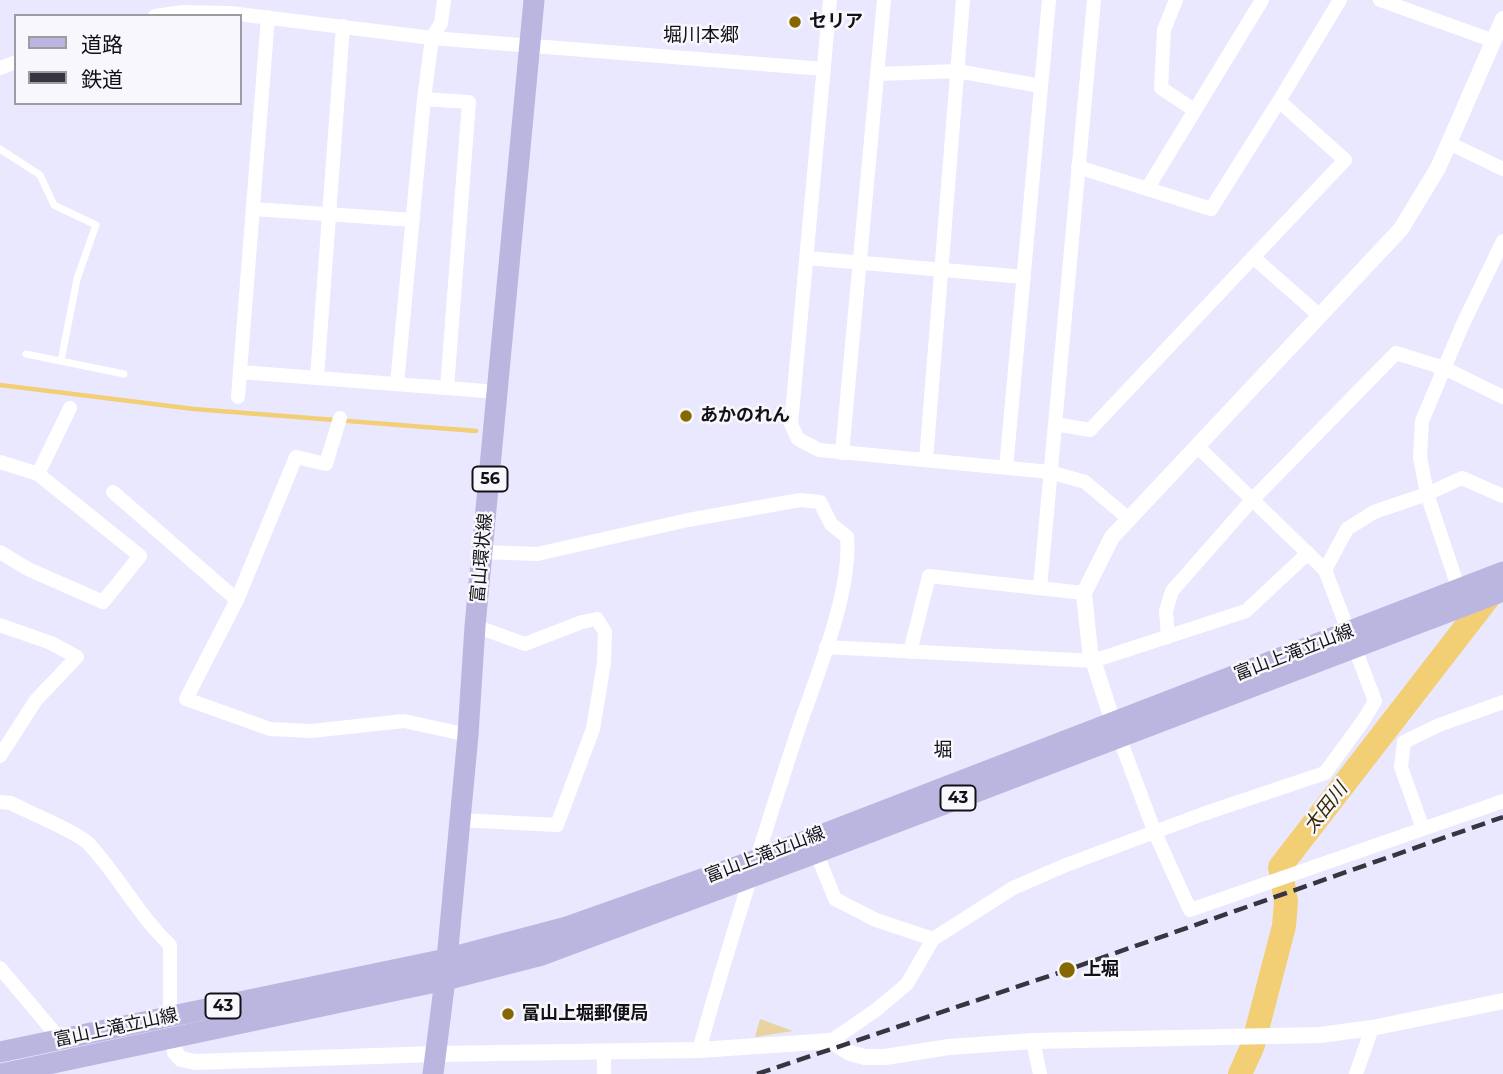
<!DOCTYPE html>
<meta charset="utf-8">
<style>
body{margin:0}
#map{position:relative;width:1503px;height:1074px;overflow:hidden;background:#eae8fe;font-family:Montserrat,"Noto Sans JP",sans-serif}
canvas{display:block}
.legend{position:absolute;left:14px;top:14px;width:228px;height:91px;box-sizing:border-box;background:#f8f8fc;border:2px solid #9c9ca1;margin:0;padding:9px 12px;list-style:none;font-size:21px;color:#121118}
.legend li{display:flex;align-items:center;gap:14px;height:35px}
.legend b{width:35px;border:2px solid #9c9ca1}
</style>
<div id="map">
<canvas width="1503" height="1074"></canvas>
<ul class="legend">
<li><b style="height:9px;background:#bbb6e0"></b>道路</li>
<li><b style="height:9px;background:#37353f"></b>鉄道</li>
</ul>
</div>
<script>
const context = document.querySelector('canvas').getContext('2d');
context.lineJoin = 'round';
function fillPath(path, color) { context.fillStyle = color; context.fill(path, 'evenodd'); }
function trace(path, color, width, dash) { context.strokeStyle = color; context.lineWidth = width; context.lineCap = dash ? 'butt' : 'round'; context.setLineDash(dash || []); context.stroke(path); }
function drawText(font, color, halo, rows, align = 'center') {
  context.font = font + ' Montserrat,"Noto Sans JP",sans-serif'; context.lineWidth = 5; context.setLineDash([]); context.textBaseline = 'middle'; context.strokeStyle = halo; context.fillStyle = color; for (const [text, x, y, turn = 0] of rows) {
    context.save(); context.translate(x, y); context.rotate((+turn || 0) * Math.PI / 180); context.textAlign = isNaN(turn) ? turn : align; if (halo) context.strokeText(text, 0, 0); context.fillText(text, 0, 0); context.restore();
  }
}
fillPath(new Path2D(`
 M760 1019 793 1031 755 1037Z`), '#e9d3a0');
trace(new Path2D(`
 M0 385 194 409 476 431`), '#f2ce75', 4.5);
trace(new Path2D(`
 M1240 1074 1253 1045 1284 926 1286 901 1280 867 1498 585`), '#f2ce75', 24);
trace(new Path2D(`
 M0 149 40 175 54 205 96 225 77 279 61 361
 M26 354 124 374`), '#fff', 7);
trace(new Path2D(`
 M830 0 791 424 798 439 819 450 1050 472 1085 482 1129 519
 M1176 0 1164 30 1161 88 1194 110
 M1380 0 1494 41
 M155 16 183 12 230 13 432 38 824 69
 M0 68 16 62
 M878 74 957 71 1041 86
 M424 99 469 102 447 388
 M1449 143 1503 169
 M1078 167 1211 209 1279 101
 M1147 189 1262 0
 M253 209 413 220
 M1253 257 1320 316
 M807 258 1024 277
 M240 372 498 392
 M317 378 343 26
 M397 384 424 99 432 38 441 23 444 0
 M238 397 268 17
 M340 418 326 464 296 457 237 600 186 699 270 729 311 731 404 721 468 735
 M1055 424 1090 430 1345 160 1279 101 1340 0
 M1197 446 1325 570
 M842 453 884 0
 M926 460 963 0
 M0 462 38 474 140 556 103 602 28 569 0 552
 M1006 468 1049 0
 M38 474 70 408
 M113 492 237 600
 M483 552 537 554 688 520 800 500 820 502 831 524 847 537C852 593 815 679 797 733 763 838 729 943 699 1050
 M1040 588 1094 0
 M1459 590 1427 494 1420 457 1422 421 1462 326 1503 241
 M0 625 51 643 77 657 36 700 0 756
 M1168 637 1166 611 1172 591 1252 500 1396 353 1444 368 1503 397
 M826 647 1093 661 1246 611 1308 553
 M910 652 929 576 1084 593
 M1116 729 1155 833 1190 910 1503 801
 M0 802 11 803C28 812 77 832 88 843 118 875 139 916 170 945V1017
 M459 820 557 825 593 729 604 663 605 632 597 619 582 622 525 644 475 626
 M1423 829 1401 767 1404 742 1439 725 1503 702
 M814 847 835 899 876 920 933 939
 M0 968 64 1044
 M831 1041 876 1010 907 984 933 939 1013 888 1066 865 1203 814 1325 773 1363 721 1375 701 1325 570 1347 529 1374 512 1427 494 1462 478 1503 496
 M1033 1041 1040 1074
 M604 1074V1052
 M1356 1074 1372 1028`), '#fff', 14);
trace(new Path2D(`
 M1113 722 1090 651 1084 593 1112 537 1401 229 1438 168 1503 19
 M171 1030 175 1052 181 1059 195 1062 436 1054 699 1050 831 1041 850 1053 865 1057H885L949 1047 1033 1041 1320 1035 1372 1028 1503 1001`), '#fff', 16);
trace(new Path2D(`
 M0 1052 446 959 567 927 756 860 1503 572
 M1 1074 445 980 542 955 816 853 1503 591
 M433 1074 445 980 468 735 475 626 534 0`), '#bbb6e0', 21);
trace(new Path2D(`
 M757 1074 1067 970 1503 817`), '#37353f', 4.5, [14, 7]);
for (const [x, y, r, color] of [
 [795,22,7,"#876702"],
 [686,416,7,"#876702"],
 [1067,970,9,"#876702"],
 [508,1014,7,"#876702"]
]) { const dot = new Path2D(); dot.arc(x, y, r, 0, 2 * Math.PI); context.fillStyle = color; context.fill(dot); trace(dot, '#f8f8fc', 2.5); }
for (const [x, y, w] of [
 [490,479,35],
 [958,798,35],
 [223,1006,35]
]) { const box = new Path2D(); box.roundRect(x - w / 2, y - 12.5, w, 25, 5); context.fillStyle = '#f8f8fc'; context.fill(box); trace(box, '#121118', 2); }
drawText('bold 16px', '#121118', null, [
 ["56",490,479],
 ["43",958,798],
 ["43",223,1006]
]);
drawText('bold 18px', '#121118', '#f8f8fc', [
 ["セリア",809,22],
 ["あかのれん",700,416],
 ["上堀",1083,970],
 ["富山上堀郵便局",522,1014]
], 'left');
drawText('18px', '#121118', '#f8f8fc', [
 ["富山環状線",482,558,-85],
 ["富山上滝立山線",1294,653,-21],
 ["富山上滝立山線",765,855,-21],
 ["富山上滝立山線",116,1028,-12]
]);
drawText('19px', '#121118', '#f8f8fc', [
 ["堀川本郷",701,35],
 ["堀",943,750]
]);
drawText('italic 19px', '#372800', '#f8f8fc', [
 ["太田川",1326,808,-52]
]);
</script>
